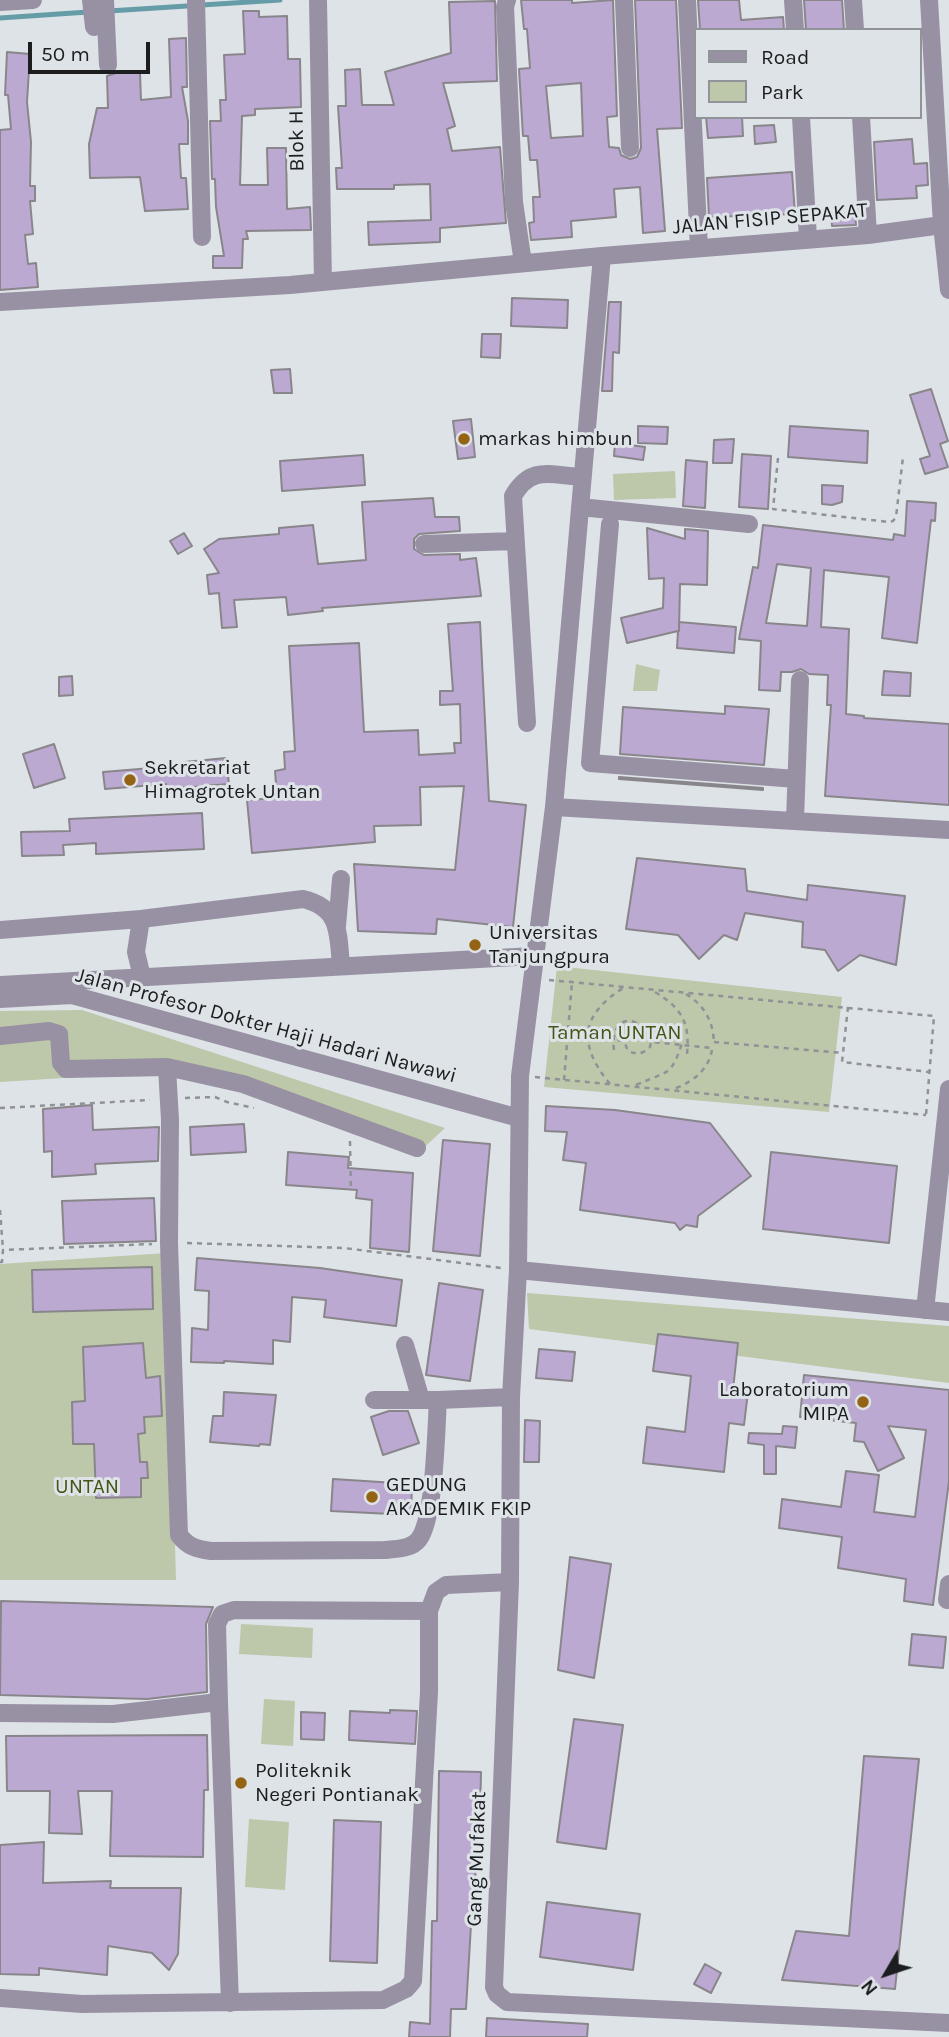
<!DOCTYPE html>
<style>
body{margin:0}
#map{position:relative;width:949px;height:2037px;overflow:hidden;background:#dee3e8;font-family:Karla,sans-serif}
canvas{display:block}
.legend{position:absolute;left:694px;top:28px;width:228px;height:91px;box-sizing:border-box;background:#dee3e8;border:2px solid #909498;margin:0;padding:9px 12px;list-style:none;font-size:21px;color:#1b1d1f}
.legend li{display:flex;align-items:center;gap:14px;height:35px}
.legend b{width:35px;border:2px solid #909498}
.north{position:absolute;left:851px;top:1939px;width:70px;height:70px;-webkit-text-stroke:5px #dee3e8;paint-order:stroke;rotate:231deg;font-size:19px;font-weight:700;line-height:28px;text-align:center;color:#1b1d1f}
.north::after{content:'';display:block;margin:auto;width:24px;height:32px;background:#1b1d1f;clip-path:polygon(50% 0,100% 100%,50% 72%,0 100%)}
.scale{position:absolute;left:28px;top:42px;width:122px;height:32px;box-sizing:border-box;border:4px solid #1b1d1f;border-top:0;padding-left:9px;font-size:21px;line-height:24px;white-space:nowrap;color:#1b1d1f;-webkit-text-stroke:5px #dee3e8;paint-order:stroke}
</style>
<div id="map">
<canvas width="949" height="2037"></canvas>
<ul class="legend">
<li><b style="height:9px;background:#9891a3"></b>Road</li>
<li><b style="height:19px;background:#bdc7a9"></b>Park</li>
</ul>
<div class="north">N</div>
<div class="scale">50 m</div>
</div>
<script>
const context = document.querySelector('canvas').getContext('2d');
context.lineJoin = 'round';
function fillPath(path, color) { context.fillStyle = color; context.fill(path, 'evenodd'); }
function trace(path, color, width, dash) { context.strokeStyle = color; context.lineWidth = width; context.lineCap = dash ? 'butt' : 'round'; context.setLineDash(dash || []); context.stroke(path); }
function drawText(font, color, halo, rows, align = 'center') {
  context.font = font + ' Karla,sans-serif'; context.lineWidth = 6; context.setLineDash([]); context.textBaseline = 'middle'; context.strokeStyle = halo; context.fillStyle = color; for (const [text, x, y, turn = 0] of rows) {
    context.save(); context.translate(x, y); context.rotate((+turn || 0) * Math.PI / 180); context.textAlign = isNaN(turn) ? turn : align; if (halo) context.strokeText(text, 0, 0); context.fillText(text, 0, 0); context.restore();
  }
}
fillPath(new Path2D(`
 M675 471 676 498 614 500 613 474Z
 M636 664 660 670 657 691H633Z
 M557 966 842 997 829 1112 544 1087Z
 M82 1010 445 1128 416 1155 288 1092 161 1072 0 1082V1011Z
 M167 1253 176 1580H0V1264Z
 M527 1293 949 1326V1383L529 1329Z
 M241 1624 313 1628 312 1658 239 1654Z
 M264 1699 295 1701 293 1746 261 1744Z
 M249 1819 289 1822 285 1890 245 1887Z`), '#bdc7a9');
trace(new Path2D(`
 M109 11 280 0
 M0 18 88 12`), '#669ca7', 5);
const building = new Path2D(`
 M521 0H572V3L613 0 617 116 607 117 609 147 619 148 621 155 630 159 637 157 641 148 635 0H676L682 128 657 129 665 231 643 233 640 187 614 189 616 217 571 221 572 237 531 240 529 223 534 222 533 197H540L537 160H530L528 136H523L519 69 530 68 527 29H524ZM581 83 583 136 551 138 546 86Z
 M698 0H739L741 20 783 17 784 30H700Z
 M804 0H842L844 30H806Z
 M495 1 497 81 443 83 455 126 447 129 452 151 500 147 506 223 440 228V242L369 245 368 222 431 220 430 184 394 185V189H337L336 168H342L338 106H346L345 70 360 69 362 105H394L385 72 451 53 449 2Z
 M243 11H259V17L287 16 288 59H300L301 107 255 109V115L242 116 240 185H268L267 148H286L287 209 310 207 311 230 246 231 248 239H243L242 268H213V256H224L216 207 215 179H212L210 121H221L220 100H226L224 55 245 54Z
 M186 38 187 87H182L188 121V144H179L181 178H186L188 209 145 211 140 177 90 178 89 144 97 108H108L107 76 116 73H140L141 100 171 97 169 39Z
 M7 52 30 54 27 102 31 142 30 186H35V201H30L33 234 25 235 28 264 36 263 38 287 0 290V130L11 129 8 95H5Z
 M706 117H742L743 136 708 138Z
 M774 125 776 142 755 144 754 126Z
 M912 139 914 164 927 163 928 185 916 186 917 198 877 200 874 142Z
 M792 172 795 214 709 217 707 178Z
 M855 213 856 225 832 226 831 214Z
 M512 298 568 300 567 328 511 326Z
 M609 302H621L619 353 613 352 612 391H602Z
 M482 334H501L500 358 481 357Z
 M290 369 292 393H274L271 370Z
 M931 389 948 441 940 444 948 467 925 474 920 459 930 456 910 395Z
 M471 419 475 457 458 459 453 421Z
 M638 426 668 427 667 444 638 443Z
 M790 426 868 431 867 463 788 457Z
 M734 439 732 463H713L714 440Z
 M615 443 645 447 643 460 614 456Z
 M742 454 771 456 768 509 739 507Z
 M363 455 365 485 282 491 280 461Z
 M686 460 707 462 705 508 683 506Z
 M822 485 843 486 842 502 832 505 822 504Z
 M433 498 435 517H459L460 531 419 534 414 539V549L424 555 460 554V560L476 558 481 596 322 608 323 611 288 615 286 597 234 600 237 627 222 628 219 593 209 594 207 575 219 573 204 549 219 539 279 534V528L313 525 318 564 366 560 362 502Z
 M907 501 936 503 935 521 931 520 917 643 882 638 889 577 824 570 821 627 849 629 846 714 864 716V718L949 724V805L825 796 831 705H827L828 675 809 674 801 669 792 672H781L780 691 759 690 761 641 739 639 753 567 758 568 763 525 893 540 894 534 905 536ZM777 564 811 568 807 626 766 623Z
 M647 528 685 539V529L708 531 707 585 680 584 679 631V622L736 627 734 653 677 648 678 631 627 643 621 618 663 608 664 578 649 579Z
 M184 533 192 546 178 554 170 541Z
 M480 622 489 801 526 805 513 927 437 919 436 934 358 931 354 864 455 870 464 786 420 787 421 825 374 826 375 842 252 853 247 800 277 798 275 771 285 769 284 752 295 751 289 646 359 643 364 732 418 730 419 755 455 753 454 743H461L460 704 440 705V691H453L448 624Z
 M884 671 911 673 910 696 882 695Z
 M72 676 73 695 59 696V677Z
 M725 706 769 709 764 765 620 754 623 707 725 714Z
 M54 744 65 778 34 788 23 754Z
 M226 758 229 784 166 789V784L105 789 103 772 164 767V764Z
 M619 777 763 788V790L619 779Z
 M202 813 204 849 96 854V843L63 845 64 855 22 856 21 832 70 831 69 819Z
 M637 858 745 869 747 891 807 900 808 885 905 896 896 965 860 955 838 971 825 950 802 947 803 922 745 913 737 940 724 935 699 959 678 935 626 929Z
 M92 1105 93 1130 159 1127 158 1161 95 1164 96 1174 52 1177V1151L44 1152 43 1109Z
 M546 1106 615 1110 710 1123 751 1176 698 1216 697 1227 686 1225 680 1230 675 1223 580 1210 586 1163 563 1160 567 1132 545 1131Z
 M244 1124 246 1152 191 1155 190 1127Z
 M443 1140 490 1144 480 1256 433 1251Z
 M288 1152 349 1157 348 1168 413 1173 409 1252 370 1248 372 1200 356 1198 357 1190 286 1185Z
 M771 1152 897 1166 889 1243 763 1229Z
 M154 1198 156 1241 64 1244 62 1201Z
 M197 1258 320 1268 402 1280 396 1326 324 1317 326 1300 292 1297 290 1342 273 1340V1364L224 1361V1363L191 1362 192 1328 208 1330 209 1291 195 1290Z
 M152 1267 153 1309 33 1312 32 1270Z
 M439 1283 483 1290 470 1381 426 1375Z
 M658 1334 738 1343 733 1390 748 1392 744 1425 729 1423 724 1472 643 1463 647 1427 685 1432 691 1376 653 1371Z
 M143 1343 146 1378 160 1376 162 1416 144 1417 145 1433 138 1434 140 1462H147L148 1478H141V1497L96 1498 94 1444H73L72 1402 85 1401 83 1347Z
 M539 1349 575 1352 572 1381 536 1378Z
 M804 1375 949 1390V1481L933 1605 904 1601 906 1579 838 1568 842 1537 779 1528 782 1499 841 1507 846 1471 879 1475 874 1512 915 1517 926 1430 888 1426 904 1458 878 1471 864 1442 854 1441 856 1423 800 1417Z
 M224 1392 276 1395 270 1445 260 1444 259 1446 210 1442 213 1416H223Z
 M389 1411H408L419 1443 383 1455 371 1417Z
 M525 1420 540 1421 539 1462H524Z
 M783 1426 797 1427 795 1448 776 1446V1474H764V1445L748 1443 749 1433 782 1434Z
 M333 1479 412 1484 411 1515 331 1511Z
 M570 1557 611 1564 594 1678 558 1670Z
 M1 1601 213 1607 206 1624 207 1692 147 1699 0 1695Z
 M912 1634 946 1637 943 1668 909 1665Z
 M390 1710 417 1711 415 1744 349 1740 350 1711 390 1713Z
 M301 1712 325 1713 324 1740 301 1739Z
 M574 1719 623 1725 606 1849 557 1842Z
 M207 1735 208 1790H204L203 1857 110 1856 112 1791H78L82 1834 49 1833 50 1791H7L6 1736Z
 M864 1756 919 1759 895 1989 782 1980 796 1931 849 1936Z
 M439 1771 481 1772 480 1816H476L475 1908H472L466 2009H451L450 2037H409L410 2022 430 2024 432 1921H437Z
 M334 1820 381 1822 377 1963 330 1961Z
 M44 1842 43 1883 111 1881 110 1888H181L178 1954 169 1970 152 1953 108 1946 107 1975 39 1968V1975L0 1974V1845Z
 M547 1902 640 1914 633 1970 540 1957Z
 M705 1964 721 1973 711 1993 694 1984Z
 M487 2018 588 2024 587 2037H486Z`);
fillPath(building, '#bca9d1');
trace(building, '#89868b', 2);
trace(new Path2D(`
 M778 458 773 509 889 522 893 521 896 517 903 457
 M549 980 934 1016 926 1115
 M655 992C682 1008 690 1023 687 1054
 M686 994C705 1006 713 1021 714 1043
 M848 1007 842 1062 929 1072
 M568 1035 624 1041 628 1051C638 1055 642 1054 650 1047L651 1042 713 1048
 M714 1042 843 1053
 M614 1050C610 1019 632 1011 651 1035V1042
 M535 1077 926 1115
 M564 1080 572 982
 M610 1084C578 1045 579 1015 625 987
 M636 1085C670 1070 671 1077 683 1040
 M676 1088C694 1081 708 1070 712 1050
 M185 1098 215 1097 227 1102 254 1108
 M0 1108 150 1100
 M350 1141 351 1191
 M0 1210 3 1250
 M187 1243 344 1248 501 1268
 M0 1262H2L3 1250 152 1244`), '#8f9296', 2.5, [5, 5]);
trace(new Path2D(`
 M91 0 94 27
 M105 0 108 65
 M196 0 202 237
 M318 0 323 282
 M507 0 505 7 514 202 523 263
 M624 0 630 148
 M687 0 699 248
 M793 0 795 30
 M853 0 855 30
 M929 0 942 225 949 290
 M0 2 33 0
 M801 117 808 239
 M861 117 868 235
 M602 256 554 807 520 1076 518 1270 511 1397 510 1582 494 1987 497 1994 507 2002 949 2023
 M0 302 290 285 602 256 868 235 942 225
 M580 507 749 524
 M610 524 590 763 796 779
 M424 544 515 541
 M527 723 513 496C531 465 550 475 581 477
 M554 807 949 830
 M795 820 800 680
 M337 926 341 879
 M0 930 141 919
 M142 977 136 952 141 919 303 899C341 908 338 934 341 966
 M0 985 534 956
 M0 999 72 995 519 1118
 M0 1036 49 1031 59 1034 61 1063 66 1069 167 1067 170 1120 169 1243 179 1535C188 1547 197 1549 211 1551L384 1550C396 1549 412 1549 419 1539 435 1518 436 1429 438 1400
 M167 1067 243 1084 417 1148
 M518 1270 949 1312
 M925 1310 949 1089
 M405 1345 421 1400
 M374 1400H438L511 1397
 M947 1600 949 1584
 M219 1702 230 2003
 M0 1713 113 1714 219 1702 217 1624 222 1614 234 1610 429 1611
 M0 1998 82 2004 383 2000 406 1989 413 1981 429 1692V1611L436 1592 446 1585 510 1582`), '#9891a3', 18);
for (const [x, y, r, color] of [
 [464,439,7,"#946314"],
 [130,780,7,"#946314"],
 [475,945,7,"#946314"],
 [863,1402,7,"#946314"],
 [372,1497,7,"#946314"],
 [241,1783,7,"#946314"]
]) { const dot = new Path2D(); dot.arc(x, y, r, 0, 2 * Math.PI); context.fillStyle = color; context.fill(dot); trace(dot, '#dee3e8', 2.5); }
drawText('21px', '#1b1d1f', '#dee3e8', [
 ["Blok H",297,141,-91],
 ["JALAN FISIP SEPAKAT",770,219,-5],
 ["Jalan Profesor Dokter Haji Hadari Nawawi",266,1026,15],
 ["Gang Mufakat",477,1859,-88]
]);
drawText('21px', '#1b1d1f', '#dee3e8', [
 ["markas himbun",478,439],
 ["Sekretariat",144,768],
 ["Himagrotek Untan",144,792],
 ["Universitas",489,933],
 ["Tanjungpura",489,957],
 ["Laboratorium",849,1390,"right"],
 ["MIPA",849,1414,"right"],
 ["GEDUNG",386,1485],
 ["AKADEMIK FKIP",386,1509],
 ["Politeknik",255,1771],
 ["Negeri Pontianak",255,1795]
], 'left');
drawText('21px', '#455515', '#dee3e8', [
 ["Taman UNTAN",615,1033],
 ["UNTAN",87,1487]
]);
</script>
